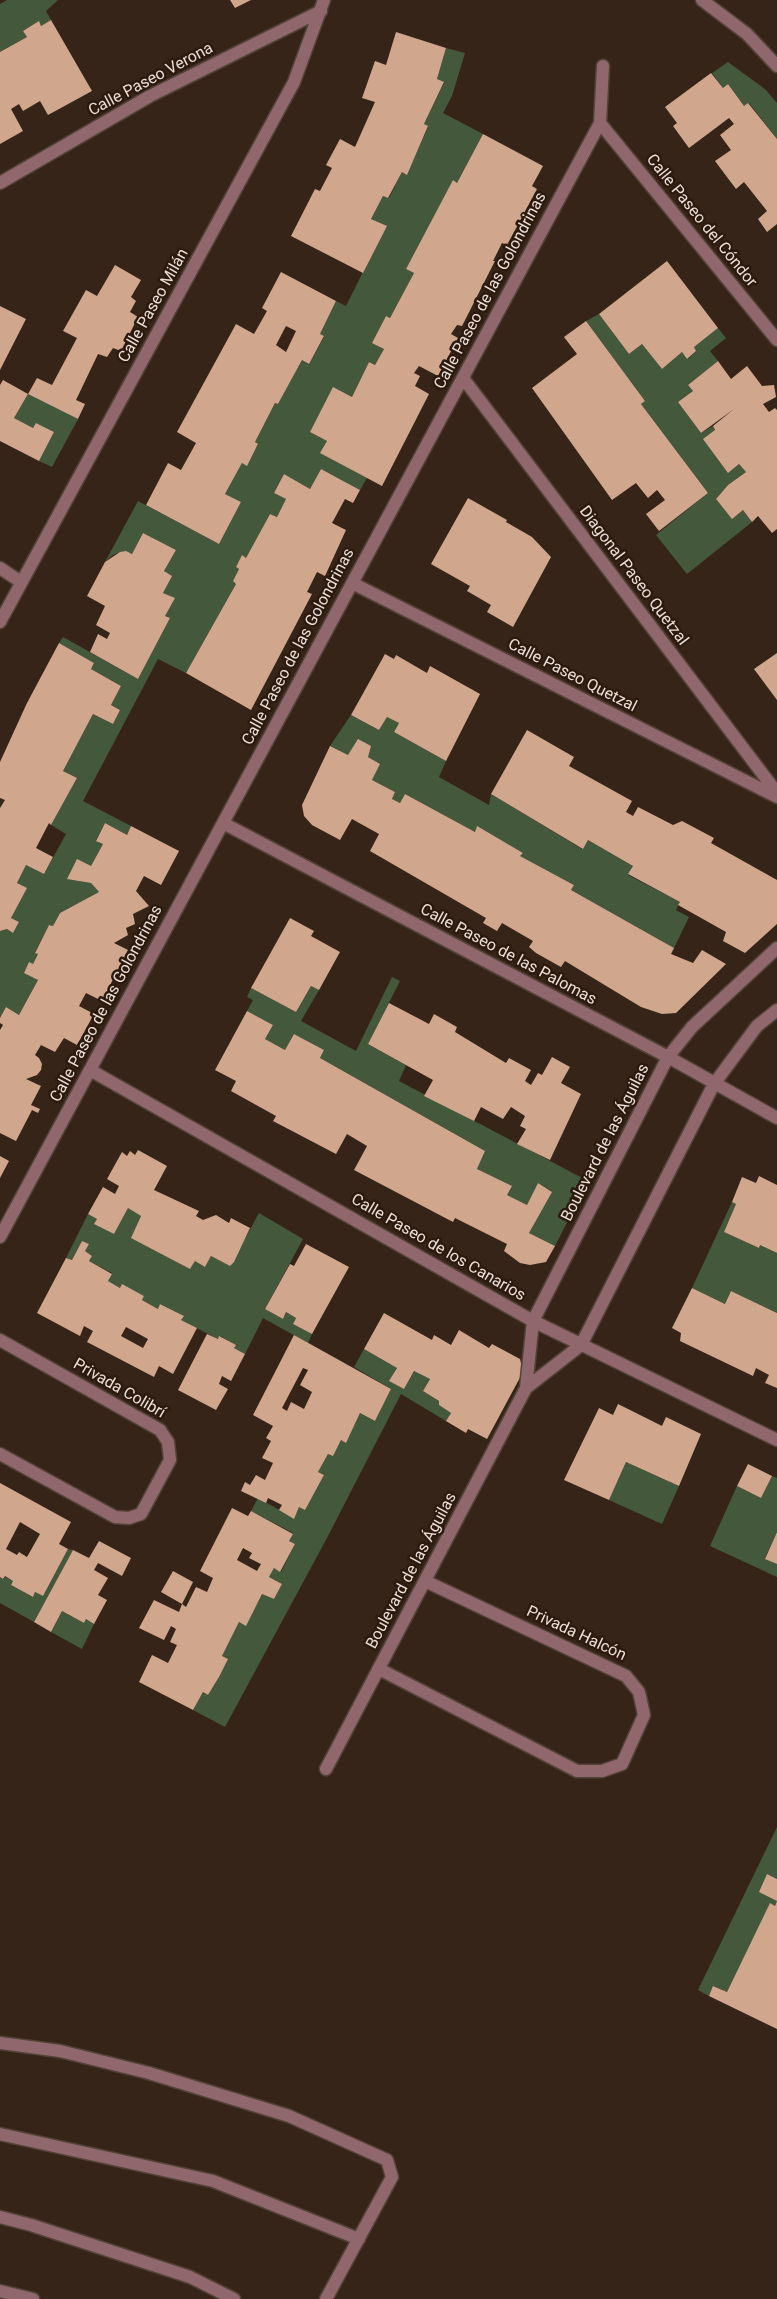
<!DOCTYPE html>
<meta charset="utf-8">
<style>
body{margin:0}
canvas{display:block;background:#362418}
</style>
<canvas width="777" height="2299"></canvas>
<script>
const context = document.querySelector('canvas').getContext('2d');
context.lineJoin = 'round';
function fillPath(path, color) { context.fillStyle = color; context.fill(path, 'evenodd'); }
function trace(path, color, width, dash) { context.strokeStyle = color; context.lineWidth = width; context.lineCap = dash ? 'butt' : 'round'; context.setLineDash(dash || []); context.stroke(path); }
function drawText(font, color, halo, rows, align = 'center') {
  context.font = font + ' Roboto,sans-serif'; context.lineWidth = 5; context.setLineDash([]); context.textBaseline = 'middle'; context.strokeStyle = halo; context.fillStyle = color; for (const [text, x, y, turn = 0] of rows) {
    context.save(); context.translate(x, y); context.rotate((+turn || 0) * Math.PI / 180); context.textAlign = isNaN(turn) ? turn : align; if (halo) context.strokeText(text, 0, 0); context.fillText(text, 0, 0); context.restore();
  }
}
fillPath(new Path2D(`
 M7 0H58L46 11 51 20 41 26 39 22 23 31 27 37 0 52V4Z
 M446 48 465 53 452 96 443 113 483 134 457 183 453 181 406 269 414 273 390 318 386 316 373 342 384 349 375 365 369 362 352 397 334 388 310 432 327 441 321 453 367 478 360 490 321 469 310 489 284 474 274 493 286 499 277 517 270 514 246 558 242 556 236 567 239 569 233 581 236 584 186 673 158 659 83 801 131 826 127 835 105 823 96 840 103 844 91 866V883L99 892 60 913 53 926 49 925 35 952 38 954 33 964 24 972 38 980 19 1015 6 1007 0 1018V931L7 929 13 933 19 922 11 918 26 888 17 883 26 865 44 874 66 834 51 825 77 778 63 771 93 714 113 724 120 710 111 705 121 686 91 669 94 663 59 643 63 637 138 679 170 618 165 616 174 598 163 593 171 576 164 571 176 550 143 533 132 554C121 549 113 554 105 562L138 501 219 544 241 502 225 494 242 463 247 465 258 445 255 442 275 403 278 404 302 360 309 364 324 337 320 334 336 301 346 306 386 226 371 219 383 196 389 198 402 172 407 174 428 127 424 124 444 83 437 79Z
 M728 62 765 89 777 103V139L749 103 744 106 728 84 723 88 712 73Z
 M599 314 629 354 642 344 662 369 682 352 688 359 696 351 694 347 718 328 726 338 710 351 718 361 688 385 693 391 678 402 701 433 713 426 729 472 739 464 746 472 728 485 716 499 732 518 743 510 752 522 687 574 656 535 708 493 641 404 645 401 586 321Z
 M28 394 78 419 52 467 39 461 54 432 36 423 33 428 14 418Z
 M351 715 379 730 387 717 399 723 394 732 446 761 439 777 489 805 491 794 582 849 588 840 633 866 628 875 680 902 676 910 689 917 674 948 571 890 574 885 520 856 523 853 477 827 475 832 405 794 400 803 392 799 395 792 372 780 380 764 368 757 348 755 330 746Z
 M392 977 400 981 368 1044 406 1065 399 1081 588 1181 555 1246 529 1233 551 1191 538 1183 527 1205 507 1195 511 1186 477 1169 485 1151 320 1058 324 1050 294 1034 285 1050 265 1039 273 1025 247 1011 253 1000 247 997 251 988 296 1012 311 986 319 990 301 1021 356 1051Z
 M732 1202 736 1204 724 1232 759 1248 760 1245 777 1253V1313L731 1291 725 1304 692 1288Z
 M128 1208 141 1216 132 1237 190 1269 195 1261 205 1267 211 1256 230 1266 259 1213 303 1239 265 1309 283 1319 286 1312 296 1318 293 1324 312 1334 308 1343 263 1318 245 1354 234 1348 235 1345 220 1336 218 1339 181 1320 183 1316 161 1304 158 1309 142 1300 144 1296 123 1285 120 1288 108 1281 112 1273 89 1261 92 1256 85 1251 88 1244 82 1241 72 1260 66 1258 88 1214 97 1219 95 1224 114 1234Z
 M364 1349 397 1368 390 1381 404 1389 414 1371 430 1379 423 1391 439 1401V1405L451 1413 446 1421 401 1394 328 1536 225 1727 193 1710 203 1692 208 1695 219 1677 222 1656 239 1622 246 1625 262 1594 274 1599 282 1584 269 1577 274 1568 281 1572 295 1544 289 1541 293 1533 251 1511 258 1498 294 1518 299 1507 313 1495 324 1475 318 1472 328 1454 333 1455 341 1440 346 1442 360 1413 375 1421 391 1389 354 1367Z
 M626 1462 679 1486 662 1524 609 1500Z
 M772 1476 777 1478V1532L765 1558 777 1564V1577L710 1546 737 1486 761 1498Z
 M68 1549 73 1550 34 1622 0 1603V1577L3 1579 5 1577 13 1581 11 1585 33 1597 35 1592 43 1596Z
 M62 1611 84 1623 86 1619 94 1624 82 1649 51 1632Z
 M777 1827V1879L767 1874 777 1901 775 1906 770 1904 727 1992 714 1986 709 1996 698 1990Z`), '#44583c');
fillPath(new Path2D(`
 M230 0H251L235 8Z
 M51 20 92 91 48 115 40 101 23 111 19 104 11 109 23 131 0 144V52L27 37 23 31 39 21 41 26Z
 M396 32 446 48 437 79 444 82 424 124 428 126 407 175 402 172 388 198 383 196 371 219 387 226 363 273 291 236 315 189 320 191 332 168 326 165 340 139 355 147 375 102 362 98 375 61 386 65Z
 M711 73 723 88 728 84 744 106 748 103 777 139V224L767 232 758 219 767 211 744 182 736 189 715 161 731 150 720 135 734 124 729 118 689 148 673 126 677 123 665 107Z
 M483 134 543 166 532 186 537 189 507 245 502 243 493 261H495L462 326 457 325 451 334 458 338 438 376 419 366 414 373 420 376 415 386 429 394 382 486 320 453 327 441 310 432 333 387 352 397 369 362 375 365 384 349 372 343 386 316 390 318 414 273 406 269 453 180 457 183Z
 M667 261 718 328 694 347 696 351 687 359 682 352 662 369 642 344 629 354 599 314Z
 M115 265 141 280 131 297 136 301 130 312 138 317 121 351 113 348 107 357 98 354 76 400 85 404 78 419 28 394 37 378 52 385 77 338 63 331 86 290 97 296Z
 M281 272 336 301 320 334 324 336 309 364 302 360 278 404 275 403 255 442 258 444 247 466 242 463 225 494 241 502 219 544 146 505 168 463 181 470 196 443 177 432 236 324 254 334 267 311 262 308ZM286 326 296 331 286 352 276 345Z
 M0 306 26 319 0 370Z
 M586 321 645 401 641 404 708 493 659 531 646 514 665 500 657 490 648 498 636 483 612 500 532 388 577 354 564 337Z
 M718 361 731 379 747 366 762 386 774 385 776 397 763 404 769 412 775 408 777 410V529L772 533 758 516 752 522 743 510 732 519 716 499 728 485 746 472 739 464 728 473 703 439 715 430 713 426 734 409 701 433 678 402 693 391 688 385Z
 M3 380 28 394 14 418 33 428 36 423 54 432 39 461 0 441V385Z
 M321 469 360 490 353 503 345 499 332 523 346 530 325 576 317 572 307 592 312 594 251 710 186 673 236 584 233 581 239 569 236 567 242 555 246 558 270 514 277 517 286 499 274 493 284 474 310 489Z
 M468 498 507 520 506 522 532 537 551 557 513 627 487 612 491 605 467 591 470 586 431 564Z
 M143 533 176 550 164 571 172 576 163 593 175 598 165 616 170 618 138 679 90 652 98 634 107 639 110 633 96 625 105 606 87 596 105 562 120 552 126 551 132 554Z
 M59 643 94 663 91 669 121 686 111 705 120 710 113 724 93 714 63 771 77 778 51 825 49 823 36 848 53 857 44 874 26 865 17 883 27 888 11 918 19 922 13 933 7 929 0 931V808L5 800 0 798V762L27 703Z
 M777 653V700L754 669Z
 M385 654 394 659 396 655 427 673 430 666 480 694 446 761 394 732 399 723 387 717 379 730 351 715Z
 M527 730 574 757 569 766 632 801 626 812 633 816 638 807 673 825 682 821 714 838 711 843 777 880V924L745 953 723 941 726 932 678 905 680 902 628 874 633 866 588 840 583 849 491 794Z
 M358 739 371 746 368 757 380 764 372 780 395 792 392 799 400 803 405 794 475 832 477 826 523 853 520 856 574 885 571 890 674 948 671 954 693 963 702 950 726 964 676 1013 662 1014 641 1007 565 961 561 967 536 953 529 947 533 941 502 923 497 931 483 923 486 918 370 851 379 834 352 819 340 840 312 825 304 816 302 805 330 746 348 755Z
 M105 823 127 835 131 826 179 851 161 885 144 876 136 891 149 906 133 914 135 924 126 928 128 935 114 943 128 950 102 1001 86 993 79 1006 94 1014 77 1045 64 1038 55 1052 41 1045 35 1055 39 1058 42 1064 41 1070 37 1075 26 1079 41 1086 31 1105 40 1109 38 1113 32 1110 16 1141 0 1133V1030L3 1025 0 1023V1018L6 1007 19 1015 38 980 24 973 29 962 33 964 38 954 35 953 49 925 53 926 60 913 99 892 91 883 67 879 77 859 91 866 103 844 96 841Z
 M290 918 314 931 311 936 340 952 319 990 311 986 296 1012 251 988Z
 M389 1003 429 1024 434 1014 457 1027 455 1032 506 1063 509 1058 531 1070 525 1081 531 1085 538 1073 542 1075 552 1057 570 1067 561 1083 581 1094 550 1160 517 1144 526 1129 520 1126 525 1116 511 1107 503 1119 481 1107 474 1121 424 1096 433 1080 368 1044Z
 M247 1011 273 1025 265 1039 285 1050 294 1034 324 1050 320 1058 485 1151 477 1169 512 1186 507 1195 527 1205 538 1183 552 1192 529 1233 555 1246 546 1262 530 1265 520 1263 504 1251 507 1244 455 1218 453 1222 354 1170 367 1146 347 1134 336 1154 273 1121 276 1116 231 1091 236 1081 215 1070Z
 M138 1150 167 1166 154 1190 199 1211 196 1216 203 1220 216 1215 229 1223 231 1218 250 1228 234 1262 230 1266 211 1256 205 1267 195 1261 190 1269 131 1238 141 1216 128 1208 114 1234 94 1224 97 1219 88 1214 103 1187 115 1194 119 1186 107 1179 122 1152 127 1156 130 1151 135 1155Z
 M0 1156 9 1161 0 1178Z
 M759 1176 777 1185V1253L760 1245 759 1248 724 1232 736 1204 732 1202 742 1177 756 1183Z
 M82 1241 89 1244 85 1251 92 1256 89 1261 112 1274 108 1281 120 1288 122 1284 144 1296 142 1300 158 1309 160 1304 184 1316 181 1320 197 1328 173 1374 159 1366 154 1377 87 1342 93 1331 84 1326 80 1336 37 1313 66 1258 72 1260ZM126 1327 148 1339 143 1348 121 1336Z
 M306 1244 349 1267 312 1334 293 1324 296 1318 286 1312 283 1319 265 1309 290 1264 294 1266Z
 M692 1288 725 1304 731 1291 777 1313V1388L765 1383 769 1375 756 1368 753 1376 680 1341 681 1333 672 1328Z
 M384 1313 432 1340 434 1335 451 1345 459 1330 489 1348 492 1344 520 1359 523 1372 487 1439 468 1429 466 1433 446 1421 451 1413 439 1405V1401L423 1391 430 1379 414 1371 404 1389 389 1381 397 1368 364 1349Z
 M207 1334 218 1339 219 1336 236 1345 234 1348 245 1354 231 1381 222 1376 219 1384 228 1389 216 1410 178 1390Z
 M294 1335 391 1389 375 1421 360 1413 346 1443 341 1440 333 1456 328 1454 318 1472 324 1475 305 1510 299 1507 294 1519 279 1510 282 1505 268 1498 266 1503 241 1491 245 1482 250 1485 256 1475 265 1480 273 1463 262 1458 271 1441 266 1438 273 1426 253 1415ZM303 1368 308 1370 300 1385 312 1392 304 1409 291 1402 287 1411 282 1408Z
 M618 1404 662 1426 666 1417 701 1434 679 1486 626 1462 609 1500 564 1480 599 1408 613 1415Z
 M748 1464 772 1476 761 1498 737 1486Z
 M0 1483 71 1522 59 1544 68 1549 43 1596 35 1592 33 1597 11 1585 13 1581 5 1576 3 1579 0 1577ZM20 1522 40 1534 27 1557 19 1552 17 1555 6 1549Z
 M232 1508 248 1516 251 1511 293 1534 289 1541 295 1544 280 1572 274 1568 269 1577 282 1584 274 1599 262 1594 246 1626 239 1622 222 1656 228 1659 219 1677 208 1695 203 1692 193 1710 139 1682 152 1655 168 1663 177 1645 170 1642 176 1629 171 1626 164 1640 139 1628 154 1600 179 1612 182 1604 186 1607 196 1587 207 1592 213 1578 200 1571ZM243 1548 252 1553 249 1558 261 1564 257 1571 237 1560Z
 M777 1532V1564L765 1559Z
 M99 1541 131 1558 122 1576 98 1563 94 1570 108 1578 98 1595 107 1600 94 1624 86 1619 84 1623 62 1611 51 1632 34 1622 73 1550 89 1558Z
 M173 1571 193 1582 182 1604 161 1592Z
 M767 1874 777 1879V2029L709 1996 713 1986 727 1992 770 1903 775 1906 777 1901 759 1892Z`), '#d0a68d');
const minor = new Path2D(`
 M702 0 747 34 777 66
 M600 123 777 340
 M0 183 150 96 321 11
 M463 378 777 793
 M0 568 21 582
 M352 583 777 797
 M0 622 294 82 324 0
 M223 823 668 1057 777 1118
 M90 1070 533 1321 777 1440
 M0 1237 600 123 603 66
 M0 1340 160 1430 168 1442 170 1460 141 1514 129 1518 115 1517 0 1454
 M526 1388 581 1345 714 1084 757 1026 777 1010
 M379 1669 577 1771H602L622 1764 644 1715 639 1692 626 1676 425 1581
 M326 1769 526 1388 533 1321 668 1057 692 1027 777 948
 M0 2043 60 2051 149 2073 289 2116 387 2160 392 2177 326 2299
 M0 2134 213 2181 359 2239
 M0 2217 31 2225 190 2277 234 2299
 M0 2291 33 2299`);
trace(minor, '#534237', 15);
trace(minor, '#90676d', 12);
drawText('16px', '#ebdfd7', '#2c1a0f', [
 ["Calle Paseo Verona",151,80,-28],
 ["Calle Paseo del Cóndor",701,221,51],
 ["Calle Paseo de las Golondrinas",491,291,-62],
 ["Calle Paseo Milán",154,306,-61],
 ["Diagonal Paseo Quetzal",633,576,53],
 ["Calle Paseo de las Golondrinas",299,647,-62],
 ["Calle Paseo Quetzal",572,676,27],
 ["Calle Paseo de las Palomas",508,955,28],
 ["Calle Paseo de las Golondrinas",107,1004,-62],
 ["Boulevard de las Águilas",606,1143,-63],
 ["Calle Paseo de los Canarios",438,1248,30],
 ["Privada Colibrí",119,1389,30],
 ["Boulevard de las Águilas",412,1571,-62],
 ["Privada Halcón",576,1634,25]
]);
</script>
